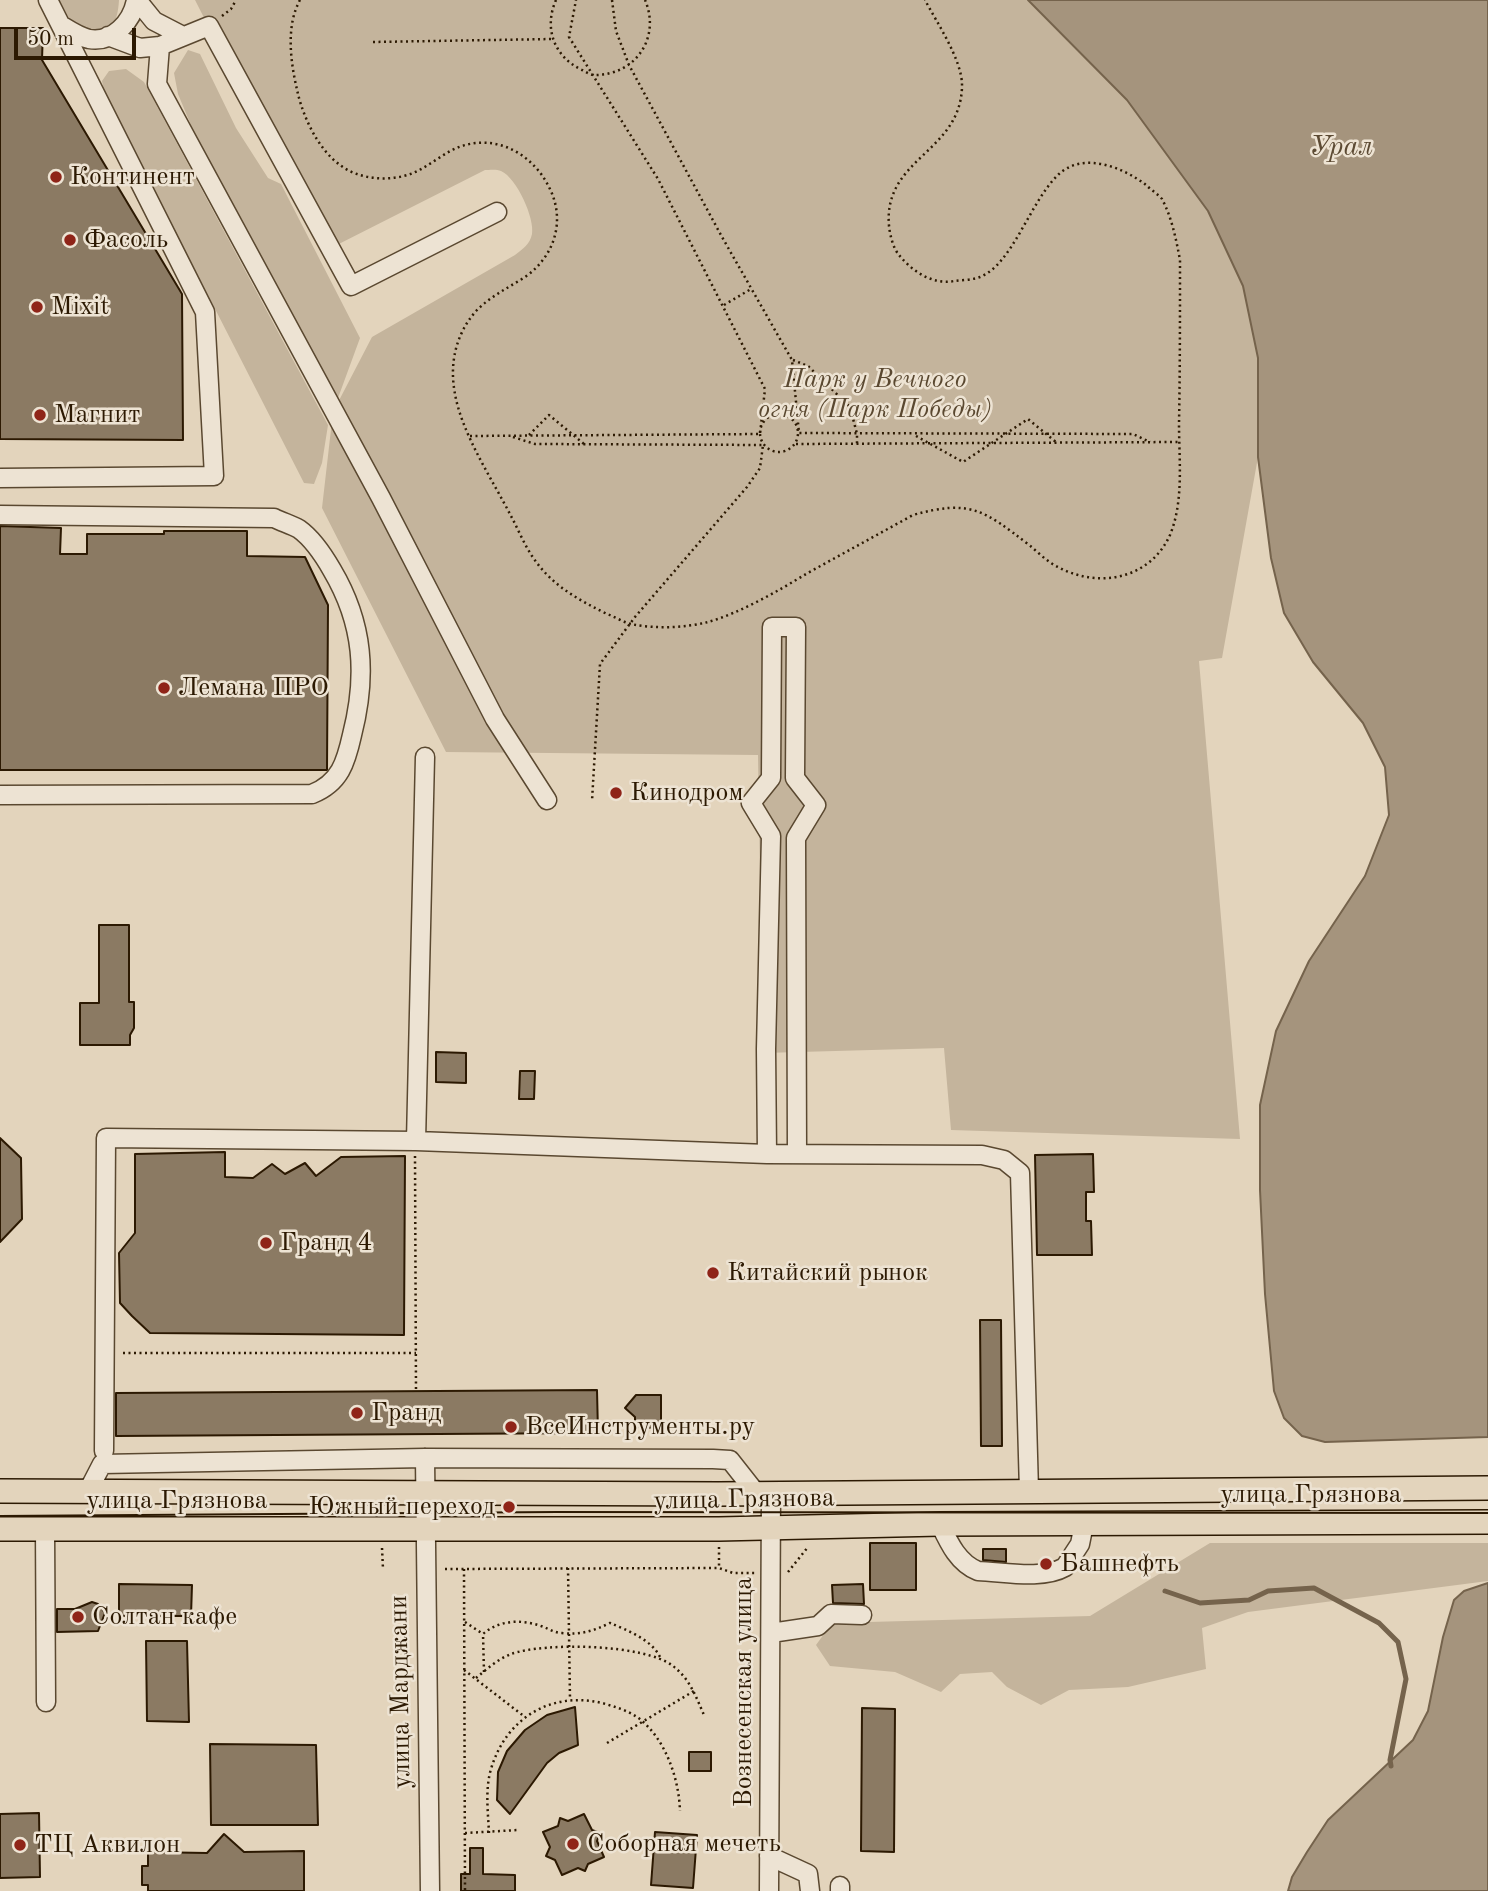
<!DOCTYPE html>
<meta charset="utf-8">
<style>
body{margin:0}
#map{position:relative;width:1488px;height:1891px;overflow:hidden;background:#e3d4bc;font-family:"Old Standard TT",serif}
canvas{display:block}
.scale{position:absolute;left:14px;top:28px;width:122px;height:32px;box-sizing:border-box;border:4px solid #2c1902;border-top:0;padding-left:9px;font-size:21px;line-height:24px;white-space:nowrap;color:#2c1902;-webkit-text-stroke:5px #ede3d3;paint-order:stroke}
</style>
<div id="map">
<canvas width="1488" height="1891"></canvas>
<div class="scale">50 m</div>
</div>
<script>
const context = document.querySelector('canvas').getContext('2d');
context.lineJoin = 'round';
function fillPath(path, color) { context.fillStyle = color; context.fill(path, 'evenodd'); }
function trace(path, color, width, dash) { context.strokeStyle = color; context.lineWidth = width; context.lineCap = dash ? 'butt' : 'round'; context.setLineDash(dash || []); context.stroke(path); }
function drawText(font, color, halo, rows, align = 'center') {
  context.font = font + ' "Old Standard TT",serif'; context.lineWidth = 5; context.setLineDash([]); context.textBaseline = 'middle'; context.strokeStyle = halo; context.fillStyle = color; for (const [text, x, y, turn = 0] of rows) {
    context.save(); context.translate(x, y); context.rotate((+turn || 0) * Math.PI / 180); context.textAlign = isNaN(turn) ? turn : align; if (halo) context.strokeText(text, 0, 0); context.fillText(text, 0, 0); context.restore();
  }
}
fillPath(new Path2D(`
 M59 0H119C117 34 105 32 75 29Z
 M195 0H1028L1127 100 1208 211 1243 286 1258 358V457L1222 658 1199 661 1240 1139 951 1130 944 1048 763 1053 758 755 446 752 322 508 333 412 372 337 515 255C523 249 530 244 532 234 535 219 517 178 501 171 497 169 489 170 485 170L323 252Z
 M188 50 200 54 236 128 268 178 281 184 360 338 338 398 198 142 178 94 174 73Z
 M126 69 144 82 328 425 322 463 314 484 304 483 141 164 106 100 102 81 109 71Z
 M1210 1543H1488V1581L1248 1612 1202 1628 1206 1669 1128 1687 1069 1690 1041 1705 1007 1687 992 1672 960 1674 941 1692 895 1672 830 1666 816 1645 832 1623 1090 1616Z`), '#c4b49c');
const water = new Path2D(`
 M1028 0H1488V1437L1325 1442 1302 1436 1284 1418 1274 1391 1265 1294 1260 1190V1105L1276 1031 1309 961 1365 876 1389 815 1385 767 1363 723 1313 662 1284 613 1271 558 1258 457V358L1243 286 1208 211 1127 100Z
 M1488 1583V1891H1288L1292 1877 1307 1852 1328 1820 1413 1740 1428 1711 1443 1637 1454 1600 1464 1591Z`);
fillPath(water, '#a5947d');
trace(water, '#75634c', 2);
trace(new Path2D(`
 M1165 1591 1200 1603 1249 1600 1268 1591 1314 1588 1379 1623 1398 1642 1406 1679 1390 1760 1391 1766`), '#75634c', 5);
const building = new Path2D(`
 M0 28H43L42 60 182 294 183 440 0 439Z
 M0 526 61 528 60 554H87V534H164V531H247V556L305 557 328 605 327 770H0Z
 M99 925H129V1002H134V1028L130 1035V1045H80V1003H99Z
 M436 1052 466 1053V1083L436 1082Z
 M520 1071H535L534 1099H519Z
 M0 1138 21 1158 22 1219 0 1242Z
 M225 1152V1177L253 1178 272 1164 285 1174 305 1163 316 1176 341 1157 405 1156 404 1335 150 1333 132 1316 120 1303 119 1253 135 1233V1154Z
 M1093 1154 1094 1192H1086V1221H1091L1092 1255H1037L1035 1155Z
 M980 1320H1001L1002 1446H981Z
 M597 1390 598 1433 116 1436V1393Z
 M636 1395H661V1428L635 1427V1417L625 1408Z
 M870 1543H916V1590H870Z
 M983 1549H1006V1562L983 1560Z
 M119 1584 192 1585 191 1616H119Z
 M863 1584 864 1604 833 1603 832 1585Z
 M92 1602 98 1604 105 1613 98 1631 57 1632V1609H75Z
 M146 1641H187L189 1722 147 1721Z
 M575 1707 578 1745 559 1753 547 1763 510 1814 497 1800 498 1772 507 1751 525 1730 547 1715Z
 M862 1708 895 1709 894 1852 861 1851Z
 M210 1744 316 1745 318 1825H211Z
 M689 1752H711V1771H689Z
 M39 1813 40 1877 0 1878V1814Z
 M584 1814 592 1830 600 1833 597 1841 604 1857 588 1864 585 1871 578 1868 562 1875 555 1860 546 1856 550 1847 543 1832 558 1826 560 1818 568 1821Z
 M655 1832 697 1835 693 1888 651 1885Z
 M224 1834 244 1852 304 1851V1891H148V1885H142V1866H148V1852L207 1853Z
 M470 1848H483V1874L515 1875V1891H461V1874H470Z`);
fillPath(building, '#8b7a63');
trace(building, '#2c1902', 2);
const minor = new Path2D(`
 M137 0 154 21 183 36
 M64 27C72 32 80 37 89 39 113 43 132 22 136 0
 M108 36 140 48 160 46 209 26 351 286 497 212
 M160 46 157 84 381 498 495 719 547 800
 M0 478 214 476 205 312 48 0
 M0 515 274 518C282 522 292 525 299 529 313 539 324 556 332 570 364 624 367 676 352 735 346 762 340 783 312 794L0 795
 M416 1141 767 1154 982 1155 1004 1160 1020 1173 1029 1491
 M767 1154 766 1049 771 836 751 803 771 778 772 627H796L795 778 816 805 796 838 797 1154
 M104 1451 106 1138 416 1141 425 757
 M425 1458 430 1891
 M87 1493 102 1464 425 1458 713 1459 730 1460 756 1493
 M940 1524C949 1543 958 1563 978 1571 1005 1572 1042 1580 1065 1567L1080 1544 1084 1524
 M45 1529 46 1702
 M771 1633 818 1626 831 1614 862 1615
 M769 1856 808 1874 810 1891
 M840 1886V1891
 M769 1891 771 1493`);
const major = new Path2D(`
 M0 1491 718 1494 1488 1488
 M0 1529H719L940 1524 1488 1522`);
trace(minor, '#5a4830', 21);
trace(major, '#2c1902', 26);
trace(new Path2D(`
 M300 0C285 27 291 65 298 94 304 119 319 150 340 165 359 180 391 182 413 173 427 167 439 157 452 150 491 131 531 151 549 187 566 220 555 256 525 277 508 288 491 296 477 310 456 333 449 363 455 394 462 434 492 479 511 516 518 529 524 544 532 556 551 585 577 599 607 614 615 617 623 622 631 624 654 629 685 628 708 622 740 613 778 591 806 574 842 554 877 535 913 515 970 499 984 510 1029 545 1038 552 1047 562 1058 567 1099 589 1150 579 1170 535 1184 501 1179 460 1179 424 1180 369 1180 315 1180 260 1176 239 1172 218 1162 199 1158 194 1151 190 1146 185 1124 168 1084 151 1059 174 1030 201 1013 264 980 277 972 280 962 280 954 281 932 285 912 271 899 255 893 248 890 235 889 226 883 158 960 153 962 87 963 61 937 23 925 0
 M556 0C544 27 553 55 580 69 585 71 589 75 595 75 636 75 661 37 645 0
 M612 0 616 31 629 65 722 237 792 360 799 433 1133 434 1150 442
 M222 16 231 9 236 0
 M373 42 552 39
 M724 305 751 289
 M793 360 808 366 850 407 857 434V444
 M760 433a19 19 0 1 1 38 0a19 19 0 1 1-38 0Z
 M529 435 549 415 584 444
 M470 436 760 434 765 389 658 179 569 37 576 0
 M916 436 963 462 1028 419 1056 442
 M513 437 535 444 763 445 760 468 747 487 635 617 600 664 592 801
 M796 444 1179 442
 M415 1156 416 1391
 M123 1353H416
 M719 1547V1568
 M382 1548 383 1569
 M568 1568 570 1699
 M445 1569 719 1568 733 1573H756
 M464 1569 465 1891
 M788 1572 808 1547
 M465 1622 483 1634
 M464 1670 525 1717
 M484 1672 483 1634C499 1620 521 1619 541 1626 548 1628 554 1633 562 1633 581 1635 593 1631 610 1623 627 1630 652 1640 660 1657
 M476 1678C487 1669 498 1659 511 1654 545 1642 645 1644 673 1666 690 1679 696 1697 704 1715
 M607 1743 694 1691
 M465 1833 518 1830
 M489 1833C488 1812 485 1789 491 1769 506 1718 551 1691 602 1703 616 1707 630 1711 641 1720 666 1741 679 1779 680 1811`), '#2c1902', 2.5, [2, 3.5]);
trace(minor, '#ede3d3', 18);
trace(major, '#e3d4bc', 23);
trace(new Path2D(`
 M0 1516 557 1512 1488 1513`), '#2c1902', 2);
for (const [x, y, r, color] of [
 [56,177,7,"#8f2418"],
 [70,240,7,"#8f2418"],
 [37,307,7,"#8f2418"],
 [40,415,7,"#8f2418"],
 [164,688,7,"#8f2418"],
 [616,793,7,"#8f2418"],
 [266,1243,7,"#8f2418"],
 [713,1273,7,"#8f2418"],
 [357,1413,7,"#8f2418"],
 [511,1427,7,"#8f2418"],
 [509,1507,7,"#8f2418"],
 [1046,1564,7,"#8f2418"],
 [78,1617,7,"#8f2418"],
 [573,1844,7,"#8f2418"],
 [20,1845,7,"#8f2418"]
]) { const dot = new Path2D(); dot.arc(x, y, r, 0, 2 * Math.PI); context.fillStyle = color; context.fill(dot); trace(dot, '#ede3d3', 2.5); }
drawText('26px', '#2c1902', '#ede3d3', [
 ["Континент",70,177],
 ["Фасоль",84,240],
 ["Mixit",51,307],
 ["Магнит",54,415],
 ["Лемана ПРО",178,688],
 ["Кинодром",630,793],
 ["Гранд 4",280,1243],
 ["Китайский рынок",727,1273],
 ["Гранд",371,1413],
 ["ВсеИнструменты.ру",525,1427],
 ["Южный переход",495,1507,"right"],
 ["Башнефть",1060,1564],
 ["Солтан кафе",92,1617],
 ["Соборная мечеть",587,1844],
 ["ТЦ Аквилон",34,1845]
], 'left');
drawText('italic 26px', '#5a4830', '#ede3d3', [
 ["Парк у Вечного",875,380],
 ["огня (Парк Победы)",875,410]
]);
drawText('26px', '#2c1902', '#ede3d3', [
 ["улица Грязнова",1311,1495],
 ["улица Грязнова",744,1500,-1],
 ["улица Грязнова",177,1501],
 ["улица Марджани",401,1692,-91],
 ["Вознесенская улица",744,1692,-90]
]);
drawText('italic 28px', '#5c4a33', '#ede3d3', [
 ["Урал",1341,148]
]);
</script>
